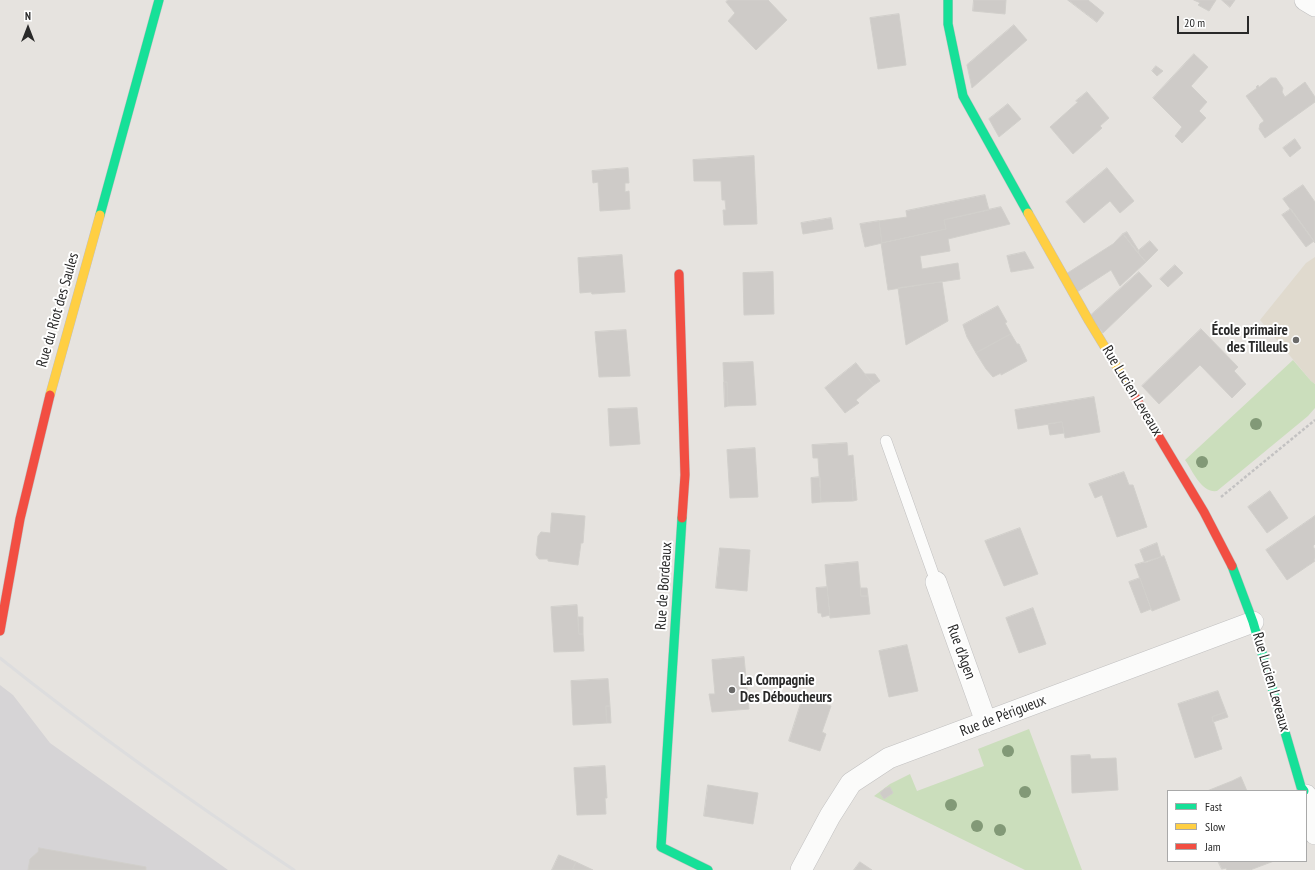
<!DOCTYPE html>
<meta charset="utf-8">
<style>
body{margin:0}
#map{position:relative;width:1315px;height:870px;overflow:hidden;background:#e6e3df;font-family:"PT Sans Narrow",sans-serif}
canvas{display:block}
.legend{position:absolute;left:1167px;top:790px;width:140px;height:72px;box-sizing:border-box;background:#fff;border:1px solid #a9a9a9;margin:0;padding:5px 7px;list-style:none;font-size:12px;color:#292929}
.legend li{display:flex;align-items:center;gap:8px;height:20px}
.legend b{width:20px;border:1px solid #a9a9a9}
.north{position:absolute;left:8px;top:8px;width:40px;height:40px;-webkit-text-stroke:3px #fff;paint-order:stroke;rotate:0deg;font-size:11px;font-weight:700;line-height:16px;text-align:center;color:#292929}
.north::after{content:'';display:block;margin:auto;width:14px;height:18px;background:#292929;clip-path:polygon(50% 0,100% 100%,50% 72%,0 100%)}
.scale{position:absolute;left:1177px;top:16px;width:72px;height:18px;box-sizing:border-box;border:2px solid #292929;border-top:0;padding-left:5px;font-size:12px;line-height:14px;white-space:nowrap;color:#292929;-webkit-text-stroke:3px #fff;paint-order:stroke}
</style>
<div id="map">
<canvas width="1315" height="870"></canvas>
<ul class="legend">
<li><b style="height:5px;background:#16e098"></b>Fast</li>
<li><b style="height:5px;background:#ffcf43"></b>Slow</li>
<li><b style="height:5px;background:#f24e42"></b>Jam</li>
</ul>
<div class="north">N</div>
<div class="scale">20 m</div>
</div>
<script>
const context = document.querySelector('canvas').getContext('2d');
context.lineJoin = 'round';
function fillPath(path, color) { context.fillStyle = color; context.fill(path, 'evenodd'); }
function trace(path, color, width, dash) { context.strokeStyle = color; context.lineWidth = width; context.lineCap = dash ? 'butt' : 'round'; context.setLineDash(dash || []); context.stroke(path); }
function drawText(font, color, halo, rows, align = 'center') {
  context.font = font + ' "PT Sans Narrow",sans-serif'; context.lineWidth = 4; context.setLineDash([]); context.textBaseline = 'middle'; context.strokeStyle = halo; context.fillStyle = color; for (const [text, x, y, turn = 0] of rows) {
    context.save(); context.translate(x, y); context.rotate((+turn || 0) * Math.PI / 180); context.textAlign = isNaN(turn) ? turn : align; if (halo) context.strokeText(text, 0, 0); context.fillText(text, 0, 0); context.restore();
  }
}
fillPath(new Path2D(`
 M0 685 13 695 50 743 228 870H0Z`), '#d6d4d6');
fillPath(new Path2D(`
 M1315 257V384L1311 381 1260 320 1306 263Z`), '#e0dace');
fillPath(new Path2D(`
 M1293 360 1311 381 1315 384V408L1308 416 1217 491C1201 493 1193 471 1185 460Z
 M1029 729 1082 870H1025L874 796 890 784 910 774 917 791 984 766 978 749Z`), '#cbdebc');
const building = new Path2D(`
 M728 0H768L787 20 756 50 728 21 735 13 726 2Z
 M974 0H1006L1005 14 973 11Z
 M1068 0H1088L1104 13 1097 22Z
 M1194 0H1216L1209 11 1198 5 1200 3Z
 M1222 0H1235L1230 7Z
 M899 14 906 65 878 69 870 18Z
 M1014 25 1027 40 972 88 967 65Z
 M1194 54 1208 67 1191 86 1207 102 1199 111 1206 118 1182 143 1175 136 1182 127 1153 98Z
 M1156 66 1163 71 1157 76 1152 71Z
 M1271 78H1276L1283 88 1282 92 1285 97 1305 82 1315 97V102L1265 138 1259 129 1260 124 1264 121 1246 96 1257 88 1256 87 1258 85 1259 87Z
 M1087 92 1109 118 1100 126 1102 128 1073 154 1050 127 1078 102 1076 101Z
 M1008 104 1021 119 999 137 989 119Z
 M1295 139 1301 148 1290 157 1283 148Z
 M754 156 757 224 724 225 723 210H726L725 200H722L721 181H694L693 160Z
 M628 168 629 183H625V192L629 191 630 209 600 211 598 182 593 183 592 171Z
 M1107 168 1134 201 1120 213 1110 201 1084 223 1066 202Z
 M1303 185 1315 202V243L1283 199Z
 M985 195 989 210 944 220 946 229 882 243 879 221 907 217 906 211Z
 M1001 207 1010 224 948 239 950 251 920 256 922 269 958 263 960 279 888 290 881 243 946 229 944 220Z
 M1291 209 1314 241 1306 247 1282 215Z
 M831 218 833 229 803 234 801 223Z
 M879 221 882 243 865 247 860 224Z
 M1127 232 1139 251 1137 252 1123 234Z
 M1123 234 1146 262 1120 286 1111 270 1077 292 1066 274 1113 244Z
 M1150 241 1158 250 1146 262 1137 252Z
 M1025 252 1034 268 1011 272 1007 256Z
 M622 255 625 292 592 294 591 292 580 293 578 258Z
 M1175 265 1183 273 1168 287 1160 279Z
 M773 272 774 314 744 315 743 273Z
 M1139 272 1152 286 1103 333 1090 316Z
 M942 282 948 321 906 345 898 288Z
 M998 306 1007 322 1005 323 1011 334 976 353 967 337 963 325Z
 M1201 329 1238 367 1234 371 1246 384 1232 398 1200 365 1159 404 1142 386Z
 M626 330 630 376 599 377 595 332Z
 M1011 334 1017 344H1019L1027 361 1001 375V373L993 377 986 369 976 353Z
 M753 362 756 405 728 406 727 382H724L723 363Z
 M856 363 874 385 856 400 859 403 845 413 825 388Z
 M865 374H875L880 381 874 385Z
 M724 382H727L728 406 725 407Z
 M1094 397 1100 432 1065 438 1062 422 1018 429 1015 410Z
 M637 408 640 444 610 446 608 409Z
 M1062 422 1064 433 1050 435 1048 424Z
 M847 443 848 456 853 455 855 478 852 479 853 501 821 502 818 458H813L812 445Z
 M755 448 758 497 730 498 727 450Z
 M1124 472 1129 485H1133L1147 527 1117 537 1102 495 1095 498 1089 484Z
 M820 477 821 502 812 503 811 478Z
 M855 478 857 500 853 501 852 479Z
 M1270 491 1288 518 1267 533 1248 507Z
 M552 513 585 516 583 543H581L578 565 548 561V559H539L536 555 538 536 541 532 550 533Z
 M1315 516V544L1313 546 1315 550V558L1314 559 1315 561 1287 580 1266 550Z
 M1020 528 1038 574 1004 586 985 541Z
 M1157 543 1161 557 1145 563 1140 550Z
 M720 548 750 550 747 591 716 588Z
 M1164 556 1180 600 1152 611 1135 565Z
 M858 562 861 596H868L870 614 830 618 825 565Z
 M1140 578 1151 609 1141 613 1129 582Z
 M827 587 830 615 822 617 821 613H818L816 588Z
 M861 588H867L868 596H861Z
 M577 605 579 634H583L584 651 554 652 551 607Z
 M1033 608 1046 644 1019 653 1006 618Z
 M578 617H583V634H579Z
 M907 645 918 691 889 697 879 651Z
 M744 657 749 709 712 712 709 694H715L712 660Z
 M608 679 610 706H606L607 723 573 725 571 681Z
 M1218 691 1226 712 1212 717 1222 749 1195 758 1178 704Z
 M803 697 831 706 822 732 826 734 820 751 789 741Z
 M606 706H610L611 723H607Z
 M1226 712 1228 717 1213 722 1212 717Z
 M1090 755 1091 759 1116 758 1118 790 1072 793 1071 756Z
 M605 766 607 798H605L606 814 577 815 574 768Z
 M1241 777 1247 791H1207L1232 781Z
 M708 785 758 793 753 824 704 816Z
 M890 787 893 793 884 799 880 793 884 789Z
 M39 848 146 867V870H28L30 859 38 852Z
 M559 855 576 862 573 869 575 870H552Z
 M1218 861H1274L1250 870H1227L1226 868 1222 869Z
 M576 862 593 870H575L573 869Z
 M860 862 872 870H854Z`);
fillPath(building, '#cecbc8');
trace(building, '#d1cfcb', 1);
const lane = new Path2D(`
 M886 441 936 582`);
const street = new Path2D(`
 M1305 0 1315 6
 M936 582 986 722
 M1306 795 1310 801 1315 834
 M801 870 830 816 851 783 889 758 1253 622`);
const fast = new Path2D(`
 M948 0V24L963 96 1028 213
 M100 215 159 0
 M682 518 661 847 708 870
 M1232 566 1253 622 1301 787 1304 791`);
const slow = new Path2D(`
 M1028 213 1089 321 1134 395
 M50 395 100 215`);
const jam = new Path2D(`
 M679 274 685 475 682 518
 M1134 395 1204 512 1232 566
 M0 631 20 519 50 395`);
trace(lane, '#c1c0c0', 12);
trace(street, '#c1c0c0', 22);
trace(fast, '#c1c0c0', 10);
trace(slow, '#c1c0c0', 10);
trace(jam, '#c1c0c0', 10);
trace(new Path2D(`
 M1221 497 1315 420`), '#c3c2c2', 2.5, [3, 2]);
trace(lane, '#fbfbfa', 11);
trace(street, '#fbfbfa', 21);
trace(fast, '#16e098', 9);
trace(slow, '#ffcf43', 9);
trace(jam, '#f24e42', 9);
trace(new Path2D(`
 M0 658C95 734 193 803 294 870`), '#ddddde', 3);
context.fillStyle = '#829977';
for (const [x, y] of [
 [1256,424],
 [1202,462],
 [1008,751],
 [1025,792],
 [951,805],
 [977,826],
 [1000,830]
]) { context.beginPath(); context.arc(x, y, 6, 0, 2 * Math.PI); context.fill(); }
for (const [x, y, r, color] of [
 [1296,340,4,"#6b6a69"],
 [732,690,4,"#6b6a69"]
]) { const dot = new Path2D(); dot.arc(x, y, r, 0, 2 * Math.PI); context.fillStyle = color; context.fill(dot); trace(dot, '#fff', 1.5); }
drawText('15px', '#292929', '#fff', [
 ["Rue du Riot des Saules",58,310,-74],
 ["Rue Lucien Leveaux",1132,391,59],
 ["Rue de Bordeaux",664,586,-86],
 ["Rue d'Agen",961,652,70],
 ["Rue Lucien Leveaux",1271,682,74],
 ["Rue de Périgueux",1003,716,-21]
]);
drawText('bold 15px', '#292929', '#fff', [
 ["École primaire",1288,331],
 ["des Tilleuls",1288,348],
 ["La Compagnie",740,681,"left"],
 ["Des Déboucheurs",740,698,"left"]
], 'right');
</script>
